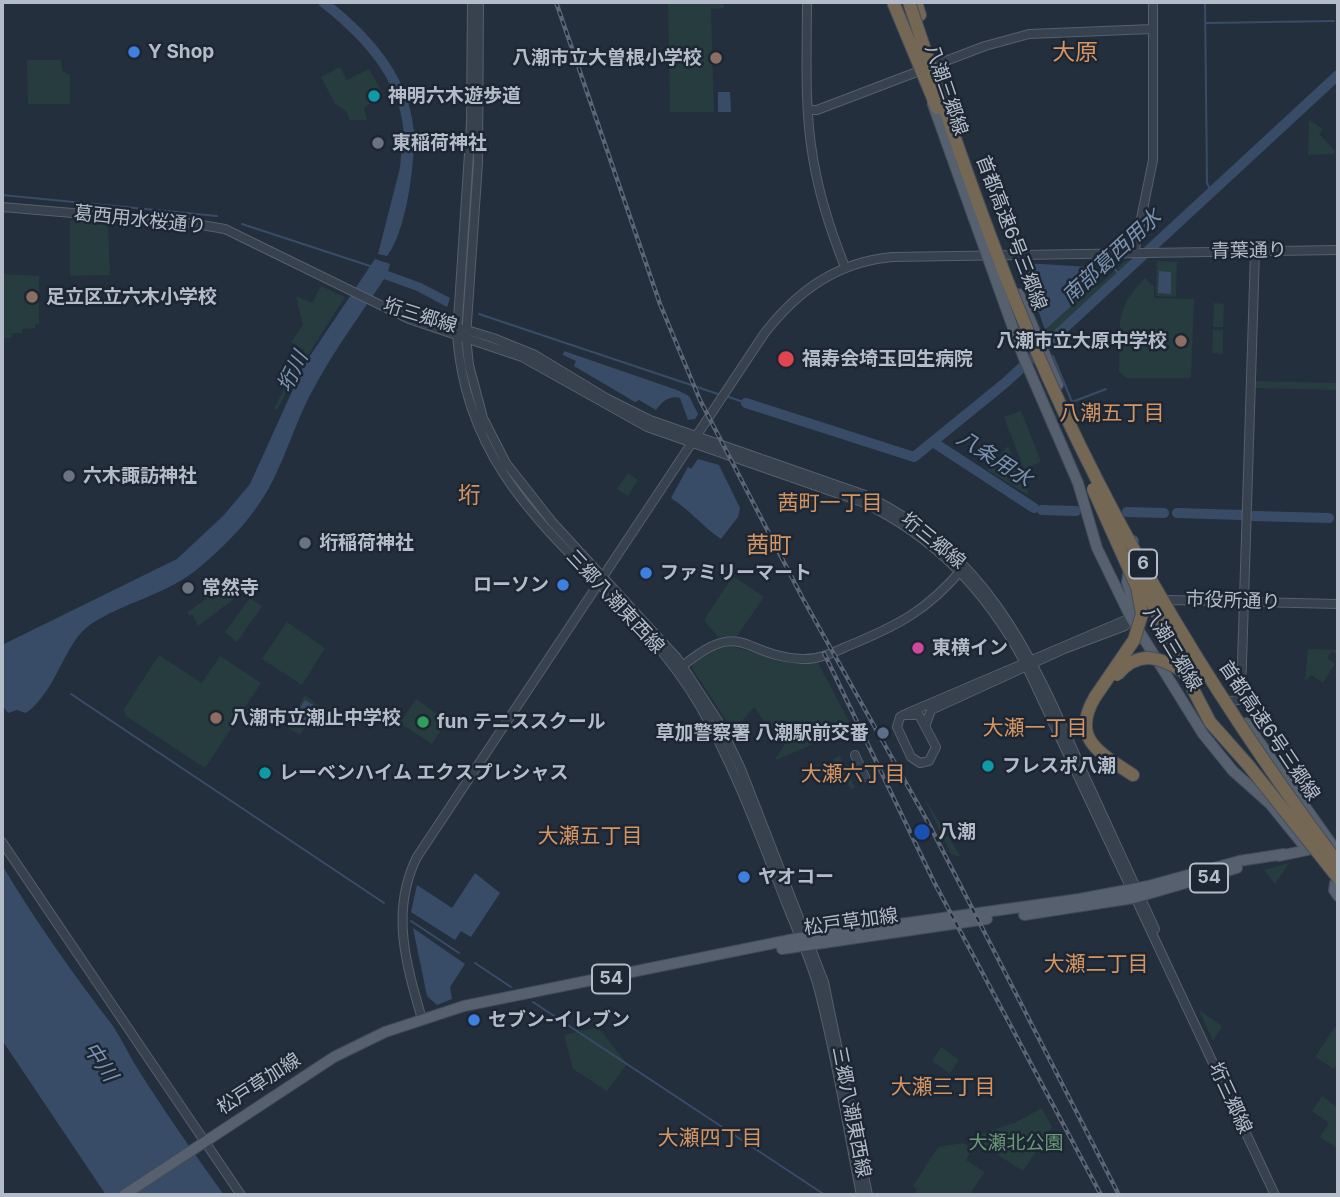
<!DOCTYPE html>
<meta charset="utf-8">
<style>
body{margin:0}
#map{position:relative;width:1340px;height:1197px;overflow:hidden;background:#242f3e;font-family:Inter,sans-serif}
canvas{display:block}
.frame{position:absolute;inset:0;border:4px solid #b4bcc9;pointer-events:none}
</style>
<div id="map">
<canvas width="1340" height="1197"></canvas>
<div class="frame"></div>
</div>
<script>
const context = document.querySelector('canvas').getContext('2d');
context.lineJoin = 'round';
function fillPath(path, color) { context.fillStyle = color; context.fill(path, 'evenodd'); }
function trace(path, color, width, dash) { context.strokeStyle = color; context.lineWidth = width; context.lineCap = dash ? 'butt' : 'round'; context.setLineDash(dash || []); context.stroke(path); }
function drawText(font, color, halo, rows, align = 'center') {
  context.font = font + ' Inter,"Noto Sans JP",sans-serif'; context.lineWidth = 5; context.setLineDash([]); context.textBaseline = 'middle'; context.strokeStyle = halo; context.fillStyle = color; for (const [text, x, y, turn = 0] of rows) {
    context.save(); context.translate(x, y); context.rotate((+turn || 0) * Math.PI / 180); context.textAlign = isNaN(turn) ? turn : align; if (halo) context.strokeText(text, 0, 0); context.fillText(text, 0, 0); context.restore();
  }
}
fillPath(new Path2D(`
 M668 2H723L724 8 711 9 714 112H670Z
 M27 60H61L62 71 70 75V104H28Z
 M340 67 347 80 369 69 380 88 378 98 364 108 367 120H350L346 111 335 104 321 77Z
 M1309 120 1323 129 1319 134 1335 151 1334 154 1308 155Z
 M70 220 108 222 110 275 70 276Z
 M1131 260 1048 337 1045 330 1095 284 1098 286 1125 261Z
 M1157 261 1177 262 1176 297 1156 296Z
 M4 274 39 276V324H35V328L22 329V333H12L11 338H2Z
 M1145 278 1154 287V298L1194 299 1191 378H1126L1119 371C1121 328 1112 311 1145 278Z
 M321 286 345 297 297 372 277 410 274 409 304 350 291 342 303 325 296 296 312 303Z
 M1214 303 1224 304 1223 327H1213Z
 M1213 330H1223V354L1212 353Z
 M1254 381 1338 383V390L1254 388Z
 M1021 411 1041 462 1024 469 1004 417Z
 M1008 446 1028 491V495L987 470Z
 M628 473 638 480 628 496 617 489Z
 M733 576 764 597 737 636 718 637 704 620Z
 M210 585 234 599 198 626 193 615H188V612L207 598 202 591Z
 M250 598 262 606 237 642 225 632Z
 M287 622 325 648 302 685 262 659Z
 M731 646 791 663H818L852 727 774 761 789 738 764 721 754 707 733 731 692 668 693 663 712 651Z
 M1308 649 1338 650V654L1332 651 1327 658 1335 664 1323 683 1311 675 1305 681Z
 M159 655 202 683 220 656 261 683 205 768 126 716 124 709Z
 M305 695 319 706 300 735 287 727Z
 M416 699 447 721 432 744 400 723Z
 M840 756 855 788 851 789 833 759Z
 M923 796 961 857 951 854Z
 M1289 863 1275 884 1264 870Z
 M1199 1010 1222 1026 1213 1041Z
 M598 1027 627 1064 607 1091 573 1069 564 1035Z
 M1335 1027 1338 1030V1062L1334 1069 1315 1057Z
 M941 1047 959 1060 950 1073 932 1061Z
 M1322 1096 1338 1108 1337 1148 1320 1137 1329 1123 1312 1111Z
 M1042 1108 1052 1127 1023 1171 977 1142 978 1135 1014 1123Z
 M963 1143 972 1149 966 1160 985 1172 969 1195H913L917 1189 913 1186 938 1147Z`), '#263c3f');
fillPath(new Path2D(`
 M718 92H730L731 112H718Z
 M414 129C415 162 407 230 387 256L378 254 400 168 403 134Z
 M375 259 390 264 388 271 421 283 450 298 447 307 417 291 384 279C361 314 335 349 315 386 298 415 289 448 274 478 257 514 226 546 195 571 164 595 123 603 91 624 63 643 58 690 26 713L17 710 8 713 2 705V645L177 559 224 515 250 484 304 365Z
 M1025 263 1089 267 1098 276 1093 281 1095 284 1045 330 1023 267Z
 M1159 271 1171 272V294L1158 293Z
 M564 351 677 390 689 396 698 414 695 419 688 420 680 398C669 395 662 402 656 410L639 400 635 402 574 366 576 361 563 355Z
 M698 459 719 465 740 508 738 517 721 539C702 526 691 511 671 498L688 467 691 469Z
 M305 700 316 707 304 724 294 717Z
 M2 865C36 922 73 974 113 1026 121 1038 127 1051 134 1063 162 1108 193 1152 224 1195H106L2 1040Z
 M475 873 500 893 471 937 461 931 455 940 411 912 417 885 452 908Z
 M413 928 465 964 450 987 452 999 437 1005 427 996Z`), '#394c67');
trace(new Path2D(`
 M1205 2 1207 183 1211 191
 M1206 23 1334 21
 M2 195 217 216
 M242 224 370 266
 M1101 268 1110 264 1120 275
 M479 314 721 395
 M1049 340V348
 M1053 356 1072 402 1106 389
 M726 396 746 403
 M71 694 384 903
 M411 921 459 953
 M475 963 511 987
 M533 1002 825 1195`), '#394c67', 2);
trace(new Path2D(`
 M323 2C368 37 410 83 409 143
 M746 403 914 457 1005 383 1338 75
 M933 442 1034 508
 M1042 510 1076 511
 M1127 512 1164 513
 M1177 513 1242 515
 M1254 516 1329 518`), '#394c67', 10);
const minor = new Path2D(`
 M472 2 471 123 457 335C470 514 619 568 700 706 734 766 758 831 783 895 794 924 808 953 817 983 836 1053 847 1125 861 1195
 M479 2 478 163 466 337 469 365 483 418 506 463 553 523 677 658 718 721 741 769 824 982 868 1195
 M807 2C807 53 804 107 813 158 819 195 831 232 845 267
 M808 110H817L985 46 1029 34 1152 29
 M2 207 190 223 225 229 409 319 522 357 647 427 862 502C935 537 985 590 1024 661L1275 1195
 M1134 253 1153 160V2
 M401 310 493 338 535 355 606 398 650 420 865 495C988 554 1030 652 1082 770 1106 823 1131 876 1155 929
 M1163 602 1169 600 1338 604
 M679 669C742 615 741 656 802 659 818 660 834 652 848 646 897 626 928 610 962 569
 M1230 701 1238 700 1241 694 1255 252
 M903 715H919L936 747 929 761 920 763 911 757 897 727 900 717 910 712 1135 616
 M926 724 931 710 1064 649 1125 626 1131 618
 M855 755 865 777
 M2 842 241 1195
 M422 1019C406 964 390 911 417 857L764 334C797 291 837 262 892 257L1338 250`);
const major = new Path2D(`
 M1019 294 1058 385
 M1023 356 1078 483 1097 548 1131 618 1203 734 1233 771 1270 804 1305 847
 M1131 618 1135 610 1127 582 1133 541
 M1246 723 1338 853
 M1279 856 1322 847
 M1335 883 1334 890 1338 896
 M1024 915 1134 898 1237 868
 M782 949 987 919
 M124 1195 334 1057 385 1032 464 1006 799 938 1079 899 1148 886 1239 861 1284 854`);
const highway = new Path2D(`
 M916 2 920 15
 M1184 672 1210 722 1249 766
 M1095 697C1070 739 1100 753 1133 775`);
trace(minor, '#565f6c', 10);
trace(major, '#414a57', 12);
trace(highway, '#434c59', 14);
trace(minor, '#38414e', 8);
trace(major, '#56606e', 10);
trace(highway, '#746855', 12);
const rail = new Path2D(`
 M556 2 660 304 700 400 802 597 929 824 1119 1195
 M824 653 934 882 1101 1195`);
trace(rail, '#5a6575', 4.5);
trace(rail, '#1d2633', 2, [5]);
const majorBridge = new Path2D(`
 M932 102 1023 356`);
const highwayBridge = new Path2D(`
 M893 2 937 108
 M909 2C943 104 977 206 1017 305 1098 504 1209 692 1338 863
 M1093 489 1137 587 1142 614 1134 640 1095 697
 M1134 564 1184 672
 M1117 675C1138 650 1159 656 1184 672
 M1249 766 1338 878`);
trace(majorBridge, '#414a57', 12, []);
trace(highwayBridge, '#434c59', 14, []);
trace(majorBridge, '#56606e', 10);
trace(highwayBridge, '#746855', 12);
for (const [x, y, r, color] of [
 [134,52,7,"#3f7fe0"],
 [716,58,7,"#8d6e63"],
 [374,96,7,"#0f9aa8"],
 [378,143,7,"#6b7280"],
 [32,297,7,"#8d6e63"],
 [1181,341,7,"#8d6e63"],
 [786,359,9,"#e0444e"],
 [69,476,7,"#6b7280"],
 [305,543,7,"#6b7280"],
 [646,573,7,"#3f7fe0"],
 [563,585,7,"#3f7fe0"],
 [188,588,7,"#6b7280"],
 [918,648,7,"#d1479c"],
 [216,718,7,"#8d6e63"],
 [423,722,7,"#2e9e5b"],
 [883,733,7,"#5c6f8a"],
 [988,766,7,"#0f9aa8"],
 [265,773,7,"#0f9aa8"],
 [922,832,9,"#1a4fb4"],
 [744,877,7,"#3f7fe0"],
 [474,1020,7,"#3f7fe0"]
]) { const dot = new Path2D(); dot.arc(x, y, r, 0, 2 * Math.PI); context.fillStyle = color; context.fill(dot); trace(dot, '#1d2633', 2.5); }
for (const [x, y, w] of [
 [1143,564,28],
 [1209,878,38],
 [611,979,38]
]) { const box = new Path2D(); box.roundRect(x - w / 2, y - 14.5, w, 29, 5); context.fillStyle = '#1d2633'; context.fill(box); trace(box, '#b4bcc9', 2); }
drawText('bold 18px', '#b4bcc9', null, [
 ["6",1143,564],
 ["54",1209,878],
 ["54",611,979]
]);
drawText('bold 19px', '#b4bcc9', '#1d2633', [
 ["Y Shop",148,52],
 ["八潮市立大曽根小学校",702,58,"right"],
 ["神明六木遊歩道",388,96],
 ["東稲荷神社",392,143],
 ["足立区立六木小学校",46,297],
 ["八潮市立大原中学校",1167,341,"right"],
 ["福寿会埼玉回生病院",802,359],
 ["六木諏訪神社",83,476],
 ["垳稲荷神社",319,543],
 ["ファミリーマート",660,573],
 ["ローソン",549,585,"right"],
 ["常然寺",202,588],
 ["東横イン",932,648],
 ["八潮市立潮止中学校",230,718],
 ["fun テニススクール",437,722],
 ["草加警察署 八潮駅前交番",869,733,"right"],
 ["フレスポ八潮",1002,766],
 ["レーベンハイム エクスプレシャス",279,773],
 ["八潮",938,832],
 ["ヤオコー",758,877],
 ["セブン-イレブン",488,1020]
], 'left');
drawText('19px', '#b4bcc9', '#1d2633', [
 ["八潮三郷線",946,90,71],
 ["葛西用水桜通り",140,220,6],
 ["首都高速6号三郷線",1011,233,69],
 ["青葉通り",1249,251,-1],
 ["垳三郷線",420,316,17],
 ["垳三郷線",933,541,39],
 ["市役所通り",1233,601,2],
 ["三郷八潮東西線",615,602,47],
 ["八潮三郷線",1172,649,59],
 ["首都高速6号三郷線",1269,731,56],
 ["松戸草加線",851,922,-8],
 ["松戸草加線",259,1084,-33],
 ["垳三郷線",1230,1098,65],
 ["三郷八潮東西線",851,1112,79]
]);
drawText('19px', '#6b9a76', '#1d2633', [
 ["大瀬北公園",1016,1143]
]);
drawText('italic 21px', '#7c92b1', '#1d2633', [
 ["南部葛西用水",1112,257,-43],
 ["垳川",293,372,-64],
 ["八条用水",994,459,33],
 ["中川",100,1062,56]
]);
drawText('21px', '#d59563', '#1d2633', [
 ["八潮五丁目",1112,414],
 ["茜町一丁目",830,504],
 ["大瀬一丁目",1035,729],
 ["大瀬六丁目",853,775],
 ["大瀬五丁目",590,837],
 ["大瀬二丁目",1096,965],
 ["大瀬三丁目",943,1088],
 ["大瀬四丁目",710,1139]
]);
drawText('23px', '#d59563', '#1d2633', [
 ["大原",1075,53],
 ["垳",469,496],
 ["茜町",769,546]
]);
</script>
